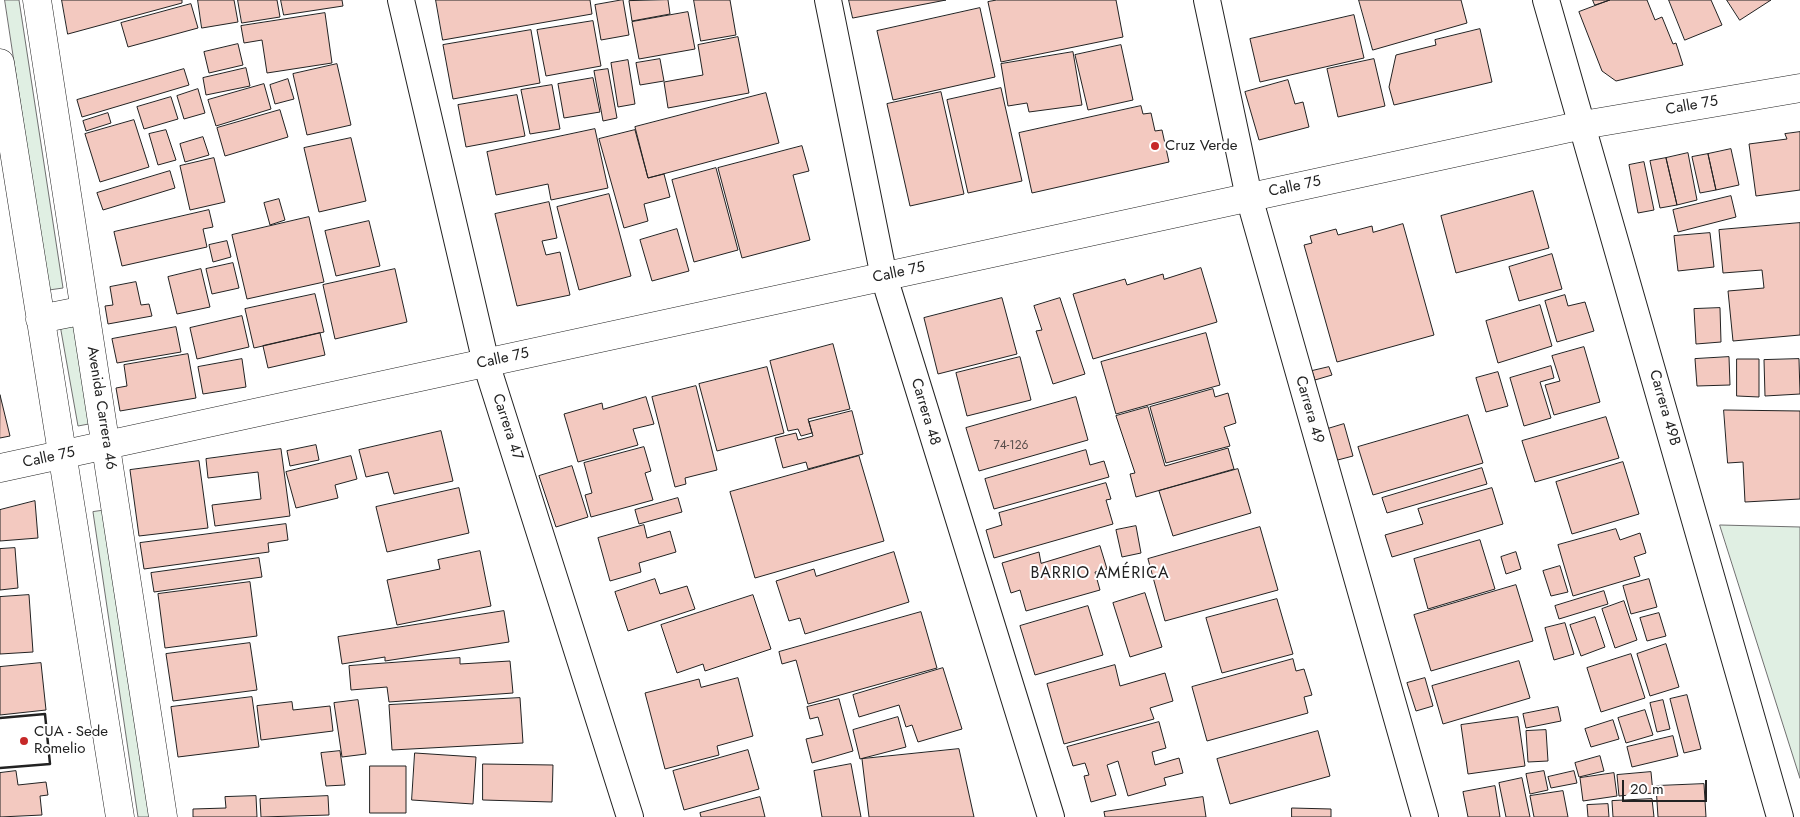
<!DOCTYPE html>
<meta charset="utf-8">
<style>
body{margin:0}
#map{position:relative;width:1800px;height:817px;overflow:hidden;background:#fff;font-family:Jost,sans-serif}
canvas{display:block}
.scale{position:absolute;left:1622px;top:780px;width:85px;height:22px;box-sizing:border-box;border:2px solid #222;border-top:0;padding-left:6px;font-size:15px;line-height:18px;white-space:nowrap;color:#222;-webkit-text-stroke:4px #fff;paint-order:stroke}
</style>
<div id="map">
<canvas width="1800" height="817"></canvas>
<div class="scale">20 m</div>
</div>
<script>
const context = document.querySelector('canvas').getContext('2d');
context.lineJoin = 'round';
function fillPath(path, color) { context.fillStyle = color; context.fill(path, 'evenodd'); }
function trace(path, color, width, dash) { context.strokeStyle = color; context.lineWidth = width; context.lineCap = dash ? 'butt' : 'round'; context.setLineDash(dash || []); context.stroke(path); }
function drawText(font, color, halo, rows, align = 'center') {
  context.font = font + ' Jost,sans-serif'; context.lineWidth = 4; context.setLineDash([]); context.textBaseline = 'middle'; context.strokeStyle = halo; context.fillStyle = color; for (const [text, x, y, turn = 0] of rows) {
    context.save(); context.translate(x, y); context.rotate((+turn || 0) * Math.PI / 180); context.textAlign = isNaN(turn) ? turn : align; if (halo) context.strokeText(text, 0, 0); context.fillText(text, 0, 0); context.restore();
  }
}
const green = new Path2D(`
 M5 0H19L63 288 49 290Z
 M76 322 94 423 78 426 60 325Z
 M107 510 152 817H138L93 512Z
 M1720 525 1800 527V778Z`);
fillPath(green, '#e0efe3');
trace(green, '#6f6f6f', 1);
const building = new Path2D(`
 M62 0H182V3L68 34Z
 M198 0H234L238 22 202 28Z
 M238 0H277L280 17 242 23Z
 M281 0H342L343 6 284 15Z
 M436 0H590L592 14 443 40Z
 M623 0 629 35 601 40 595 5Z
 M668 0 670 14 632 21 629 1Z
 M694 0H730L736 35 701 41Z
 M849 0H946L853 18Z
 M997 0H1116L1123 37 1001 62 988 2Z
 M1359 0H1461L1467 23 1373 50Z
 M1593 0H1610L1595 5Z
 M1610 0H1647L1655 20 1662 17 1673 44 1676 43 1683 65 1616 81 1602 71 1579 12Z
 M1669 0H1711L1722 25 1685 40Z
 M1727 0H1771L1740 20Z
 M191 4 198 28 128 47 121 23Z
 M980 8 995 77 893 100 877 31Z
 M688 12 695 49 639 59 632 22Z
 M325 13 332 63 267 73 262 40 244 43 241 26Z
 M1354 15 1364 58 1260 82 1250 39Z
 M593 21 601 66 546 76 537 30Z
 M1480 29 1492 82 1394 105 1389 87 1396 55 1436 45 1435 40Z
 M531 30 540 83 453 99 443 45Z
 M738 37 749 93 668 108 664 82 703 75 698 45Z
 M238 44 243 65 209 73 204 52Z
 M1121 45 1133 100 1088 110 1075 55Z
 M1073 52 1082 105 1029 112 1027 103 1008 106 1001 64Z
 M660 59 664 81 640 85 636 63Z
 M1374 59 1385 106 1338 117 1327 69Z
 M628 60 635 104 618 107 611 63Z
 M337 64 351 125 307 135 293 74Z
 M246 68 250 86 206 95 203 78Z
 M184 69 189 85 82 117 77 100Z
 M608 69 617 118 603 121 594 71Z
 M593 78 600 112 564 118 558 84Z
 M288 79 294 99 275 104 270 85Z
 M1288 80 1295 104 1303 102 1309 127 1259 140 1245 92Z
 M264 84 271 109 216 126 208 100Z
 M552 85 560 129 530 134 521 90Z
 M1001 88 1022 181 968 193 947 100Z
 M198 89 205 113 184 119 177 96Z
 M941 92 964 194 910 206 887 104Z
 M766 93 779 143 648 178 635 127Z
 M517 95 525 136 466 147 458 105Z
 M171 97 178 119 144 129 137 107Z
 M1141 106 1143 114 1151 113 1155 131 1162 130 1169 162 1032 193 1019 133Z
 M280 110 288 137 225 156 217 128Z
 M108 113 111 123 86 131 83 121Z
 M134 120 149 167 100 182 85 134Z
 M595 129 608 188 551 200 548 184 496 195 487 152Z
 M166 130 176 160 158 165 149 134Z
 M635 130 648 178 664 174 670 197 644 204 648 221 624 228 599 139Z
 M1800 132V190L1756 196 1749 144 1787 139 1785 134Z
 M203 137 209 155 185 162 180 144Z
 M351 138 366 201 319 212 304 148Z
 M802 146 809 171 793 175 810 240 742 258 718 168Z
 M1731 149 1739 185 1716 190 1708 154Z
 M1688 153 1697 200 1677 205 1666 158Z
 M1708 154 1716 190 1700 193 1692 157Z
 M214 158 225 202 190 210 180 166Z
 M1666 158 1677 205 1660 208 1650 161Z
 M1644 162 1654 210 1638 213 1629 165Z
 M716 168 738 250 694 262 672 180Z
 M170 171 175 188 103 210 97 193Z
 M1533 191 1549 248 1456 273 1441 216Z
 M609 194 631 276 579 290 557 207Z
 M1731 196 1736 217 1678 232 1673 210Z
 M279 199 285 220 270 225 264 203Z
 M549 202 557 238 542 241 546 255 560 252 570 295 517 306 495 214Z
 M209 210 213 227 203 229 207 247 122 266 114 232Z
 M309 217 324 282 247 299 232 235Z
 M369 221 380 266 336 276 325 231Z
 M1800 223V335L1733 341 1728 291 1764 288 1762 270 1723 273 1719 230Z
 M1403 224 1434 335 1337 362 1304 245 1312 243 1310 236 1336 229 1338 235 1372 226 1373 232Z
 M677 229 689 271 652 281 640 240Z
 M1710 233 1714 267 1678 271 1674 236Z
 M227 241 231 257 213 262 209 245Z
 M1552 254 1562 289 1519 301 1509 267Z
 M233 263 239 288 212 294 206 269Z
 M1201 268 1217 322 1093 359 1073 294 1125 279 1127 285 1163 274 1164 279Z
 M201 269 210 307 177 314 168 277Z
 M395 269 407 322 335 339 323 285Z
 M136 282 141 305 149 304 152 316 108 324 105 306 113 305 110 287Z
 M315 294 324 332 254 348 245 309Z
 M1565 295 1568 306 1585 302 1594 331 1557 342 1545 301Z
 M1002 298 1017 354 938 374 924 318Z
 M1060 298 1085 374 1053 384 1036 331 1042 330 1034 306Z
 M1540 305 1552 346 1498 363 1486 321Z
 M1720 308 1721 342 1696 344 1694 309Z
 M242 316 249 347 197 359 190 328Z
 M176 327 181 352 117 363 112 339Z
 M320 333 325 355 268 368 263 346Z
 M1206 333 1220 385 1116 414 1101 362Z
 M833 344 850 409 808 419 812 433 801 436 798 429 788 431 770 361Z
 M1584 347 1600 402 1554 415 1545 385 1560 381 1552 356Z
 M188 354 196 398 120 411 116 388 127 386 124 365Z
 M1020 357 1031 400 967 416 956 373Z
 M1729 357 1730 385 1697 386 1695 359Z
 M242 359 246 387 203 394 198 367Z
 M1737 359H1759V397L1737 396Z
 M1799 359 1800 394 1765 396 1764 360Z
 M1551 366 1554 378 1540 382 1551 418 1524 426 1510 378Z
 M767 367 784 433 717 451 699 384Z
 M1329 367 1332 375 1315 380 1312 371Z
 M1498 372 1508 406 1486 412 1476 378Z
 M696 386 717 470 685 478 686 484 675 487 652 397Z
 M1213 389 1215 397 1228 393 1236 423 1224 427 1230 446 1166 463 1150 407Z
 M0 395 10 436 0 438Z
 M646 397 654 424 633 429 638 445 578 462 564 414 602 403 603 409Z
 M1076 397 1088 440 979 471 966 428Z
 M1148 407 1165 466 1228 448 1234 469 1136 497 1130 474 1135 473 1116 416Z
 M1724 410 1800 411V499L1745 502 1743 462 1728 463Z
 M852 411 863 454 808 469 806 462 783 468 775 438 796 433 798 440 813 436 809 422Z
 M1468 415 1483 463 1373 495 1358 447Z
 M1606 417 1619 458 1535 482 1522 441Z
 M1344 424 1353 456 1330 462 1321 431Z
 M441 431 453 481 394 494 388 472 366 477 359 450Z
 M316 445 319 460 290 466 287 451Z
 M644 447 651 471 645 473 653 500 591 517 585 495 592 493 584 463Z
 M281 449 290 516 215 526 212 505 261 499 258 472 208 478 206 459Z
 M1086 450 1090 465 1104 461 1109 477 994 509 985 479Z
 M351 456 357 479 335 485 338 498 296 508 286 472Z
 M859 456 884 541 755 578 730 492Z
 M199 461 208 528 139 536 130 470Z
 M1623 462 1639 514 1572 534 1556 482Z
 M572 466 588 517 556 527 539 476Z
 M1482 468 1487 484 1387 513 1382 498Z
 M1238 469 1251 513 1173 536 1159 491Z
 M1106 483 1111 499 1106 500 1113 524 994 558 986 530 1002 525 999 513Z
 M459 488 469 533 387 552 376 507Z
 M1492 488 1503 524 1392 557 1385 535 1423 524 1418 509Z
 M678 498 682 512 639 524 635 510Z
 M35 501 38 538 0 541V510Z
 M286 524 288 540 268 543 269 552 144 569 140 543Z
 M644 525 647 538 670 531 676 552 639 563 641 572 610 581 598 538Z
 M1136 526 1141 553 1122 557 1116 530Z
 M1260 527 1278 590 1165 621 1148 559Z
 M1616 529 1620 540 1640 533 1646 553 1634 557 1640 576 1573 596 1558 545Z
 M1480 540 1495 589 1428 609 1414 559Z
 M1100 546 1107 569 1095 572 1100 590 1026 611 1020 590 1011 593 1002 563 1039 552 1041 563Z
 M15 548 18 588 0 590V549Z
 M480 551 491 606 397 625 387 580 440 569 438 560Z
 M894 552 909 602 805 634 800 618 789 621 776 581 814 569 816 576Z
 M1516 552 1521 569 1506 574 1501 557Z
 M259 558 262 577 154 592 151 573Z
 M1560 566 1568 592 1551 596 1543 571Z
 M655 579 660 594 687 586 695 609 628 631 615 592Z
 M1649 579 1657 607 1631 614 1623 586Z
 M250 582 257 636 165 648 158 594Z
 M1516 585 1533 641 1431 671 1414 615Z
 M1604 591 1608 604 1559 619 1555 606Z
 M1145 593 1162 647 1130 657 1113 603Z
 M29 595 33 652 0 654V597Z
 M753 595 771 649 705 671 703 664 677 673 661 625Z
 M1277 599 1293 654 1222 673 1206 618Z
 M1624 601 1637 640 1615 648 1602 609Z
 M1088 606 1103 655 1035 675 1020 626Z
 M504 611 509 642 385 661V657L342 664 338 637Z
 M921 612 937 668 808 704 796 660 782 664 779 652Z
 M1659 613 1666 636 1647 641 1640 618Z
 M1595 617 1605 647 1581 656 1570 625Z
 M1565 623 1574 654 1554 660 1545 628Z
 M250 643 257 690 173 701 166 654Z
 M1666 644 1679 687 1650 696 1637 654Z
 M1631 654 1645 698 1601 712 1587 668Z
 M460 658V664L510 661 513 693 389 702 387 687 351 690 349 666Z
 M1293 659 1296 671 1304 669 1312 695 1304 697 1308 713 1207 741 1192 687Z
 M1519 661 1530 698 1443 724 1432 686Z
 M41 663 46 710 0 715V667Z
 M1115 665 1120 686 1165 673 1173 701 1150 708 1154 719 1064 744 1047 684Z
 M943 668 962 729 918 742 912 725 906 727 899 705 859 717 853 695Z
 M738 678 753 736 717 746 719 755 665 769 645 693 699 679 701 687Z
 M1425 678 1433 706 1416 711 1407 683Z
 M1687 695 1701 749 1684 753 1670 699Z
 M252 697 259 747 178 757 171 707Z
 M520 698 523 743 392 750 389 705Z
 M839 699 853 751 812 763 806 739 823 735 818 717 810 719 807 707Z
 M358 700 366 754 342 757 334 703Z
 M1663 700 1670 729 1657 732 1650 703Z
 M292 702 293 710 330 706 333 731 261 740 257 706Z
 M1558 707 1561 721 1526 728 1523 714Z
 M1645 710 1653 735 1626 743 1618 718Z
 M898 717 906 747 860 759 853 730Z
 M1518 717 1525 766 1468 774 1461 725Z
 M1613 720 1619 739 1591 747 1585 729Z
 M1159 722 1166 748 1152 752 1155 765 1179 758 1183 773 1164 778 1166 785 1128 796 1118 761 1107 765 1116 795 1091 802 1084 776 1089 775 1085 763 1073 766 1067 747Z
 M1546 730 1548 761 1528 762 1526 731Z
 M1318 731 1330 776 1230 804 1217 759Z
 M1673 736 1678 756 1632 767 1627 747Z
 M959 749 974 817H869L862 759Z
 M748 750 759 789 684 810 673 771Z
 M340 751 345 785 326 786 321 753Z
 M415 753 476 757 473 804 412 800Z
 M1600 756 1604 771 1579 777 1575 763Z
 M483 764 553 765 552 802 483 800Z
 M851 764 861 817H822L814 771Z
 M370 766H406V813H370Z
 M16 771 18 785 46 782 48 795 40 796 42 815 0 817V773Z
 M1544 771 1548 790 1530 794 1526 774Z
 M1574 771 1577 783 1551 788 1548 777Z
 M1651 772 1653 793 1619 796 1617 775Z
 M1614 773 1617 796 1583 801 1580 778Z
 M1522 778 1530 817H1506L1499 783Z
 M1704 784 1706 817H1658L1656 786Z
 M1495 786 1500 817H1468L1463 792Z
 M1563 791 1568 817H1534L1530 796Z
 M256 796 257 817H193V809L226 808 225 797Z
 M328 796 329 815 261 817 260 799Z
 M760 797 765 817H701L700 813Z
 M1203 797 1206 817H1105L1104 812Z
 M1652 799 1654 817H1613L1612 801Z
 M1608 804 1609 817H1588L1587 805Z
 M1292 808 1331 809V817H1292Z`);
fillPath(building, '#f3c9c0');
trace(building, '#222', 1);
const street = new Path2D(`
 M401 0 486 363 630 817
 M828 0 884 277 1051 817
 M1207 0 1249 197 1425 817
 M1546 0 1780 817`);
const secondary = new Path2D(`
 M0 468 1583 125 1800 88`);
const primary = new Path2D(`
 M37 0 163 817
 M0 63 120 817
 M40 319 85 310`);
trace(street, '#222', 28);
trace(secondary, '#222', 29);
trace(primary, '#222', 29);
trace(street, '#fff', 26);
trace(secondary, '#fff', 28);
trace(primary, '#fff', 28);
trace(new Path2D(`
 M0 718 45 714 50 764 0 768`), '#222', 2.5);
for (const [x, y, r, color] of [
 [1155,146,5,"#c62828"],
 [24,741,5,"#c62828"]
]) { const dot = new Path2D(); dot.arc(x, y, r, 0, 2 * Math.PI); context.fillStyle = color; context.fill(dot); trace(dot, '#fff', 2); }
drawText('12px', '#564c4a', null, [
 ["74-126",1011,446]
]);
drawText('15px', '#222', '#fff', [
 ["Calle 75",1692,106,-10],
 ["Calle 75",1295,187,-12],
 ["Calle 75",899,273,-12],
 ["Calle 75",503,359,-12],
 ["Avenida Carrera 46",101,408,81],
 ["Carrera 49B",1664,408,74],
 ["Carrera 49",1309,410,74],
 ["Carrera 48",925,412,73],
 ["Carrera 47",507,427,72],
 ["Calle 75",49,458,-12]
]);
drawText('15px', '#222', '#fff', [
 ["Cruz Verde",1165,146],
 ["CUA - Sede",34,732],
 ["Romelio",34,749]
], 'left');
context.letterSpacing = '1px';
drawText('16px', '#222', '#fff', [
 ["BARRIO AMÉRICA",1100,574]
]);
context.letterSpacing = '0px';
</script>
